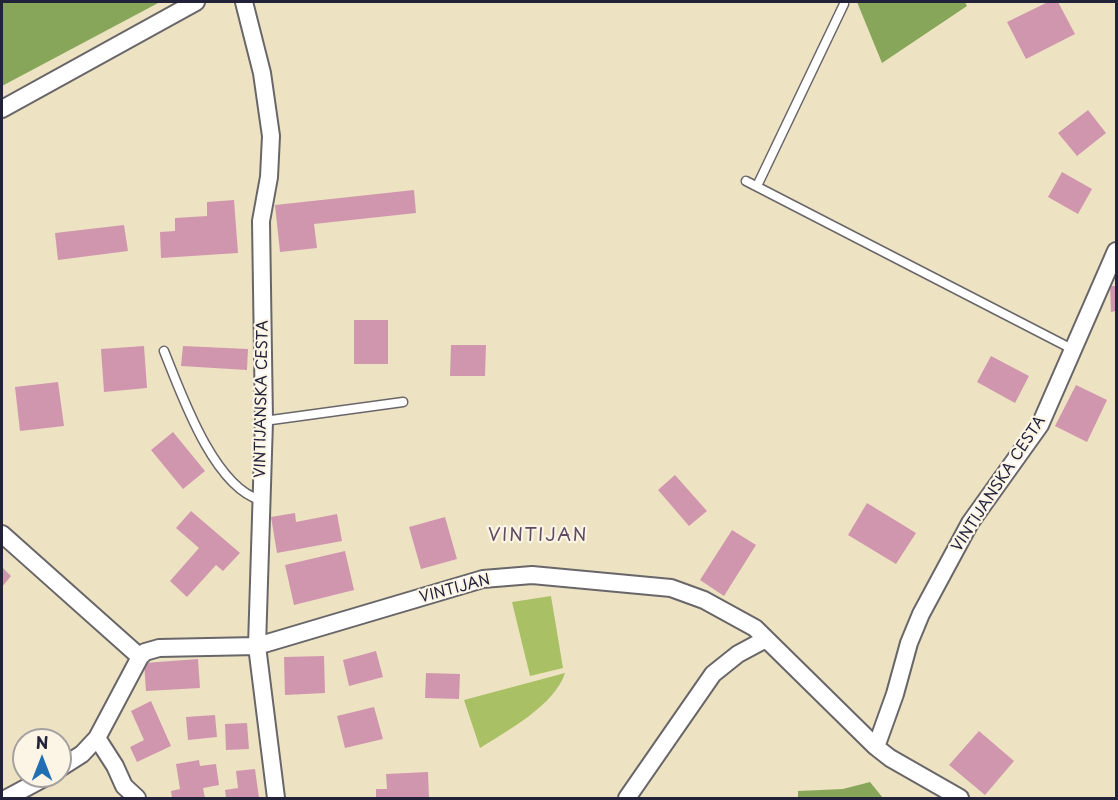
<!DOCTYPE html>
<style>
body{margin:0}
#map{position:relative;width:1118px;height:800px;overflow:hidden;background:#ede3c2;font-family:"Playpen Sans",sans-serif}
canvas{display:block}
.frame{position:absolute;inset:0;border:3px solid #22223b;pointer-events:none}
.north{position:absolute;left:12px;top:728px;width:60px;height:60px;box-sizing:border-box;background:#fcf5e5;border:2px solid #a5a1a1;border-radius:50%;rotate:0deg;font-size:16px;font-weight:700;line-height:24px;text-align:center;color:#22223b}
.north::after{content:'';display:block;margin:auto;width:21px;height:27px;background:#1f6fb2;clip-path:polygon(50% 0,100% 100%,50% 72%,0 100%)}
</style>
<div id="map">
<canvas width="1118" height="800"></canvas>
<div class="frame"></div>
<div class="north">N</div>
</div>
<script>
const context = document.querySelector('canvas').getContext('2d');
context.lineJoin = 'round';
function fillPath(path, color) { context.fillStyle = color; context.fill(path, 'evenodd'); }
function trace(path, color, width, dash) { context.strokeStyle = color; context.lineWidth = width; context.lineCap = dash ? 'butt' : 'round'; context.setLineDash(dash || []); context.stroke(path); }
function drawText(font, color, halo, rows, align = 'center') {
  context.font = font + ' "Playpen Sans",sans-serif'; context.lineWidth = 4.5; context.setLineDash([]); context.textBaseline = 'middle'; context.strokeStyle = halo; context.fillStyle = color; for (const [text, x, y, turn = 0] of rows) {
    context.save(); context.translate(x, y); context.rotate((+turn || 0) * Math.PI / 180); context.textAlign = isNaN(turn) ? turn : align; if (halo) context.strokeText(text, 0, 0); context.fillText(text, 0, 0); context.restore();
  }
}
fillPath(new Path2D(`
 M551 596 563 668 530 676 512 602Z
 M565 673C555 705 507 731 480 748L464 700Z`), '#aac065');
fillPath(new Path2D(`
 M2 2H160L2 86Z
 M857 2H965L967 6 882 63Z
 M870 782 883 798H798V791L843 789Z`), '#87a65a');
fillPath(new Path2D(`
 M1048 2H1058L1075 34 1026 59 1007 22Z
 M1088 110 1106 133 1077 156 1058 133Z
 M1062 172 1092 189 1078 214 1048 197Z
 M414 190 416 213 314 224 317 248 280 252 275 205Z
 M234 200 238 253 161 258 160 232 175 231V218L207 216V202Z
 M124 225 128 251 58 260 55 233Z
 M1110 286H1116V311L1111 312Z
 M354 320H388V364H354Z
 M451 345H486L485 376H450Z
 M144 346 147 388 104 392 101 349Z
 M183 346 248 349 247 370 181 366Z
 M991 356 1029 376 1015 403 977 382Z
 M58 382 64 426 20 431 15 387Z
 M1076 385 1107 400 1087 442 1055 426Z
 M173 432 205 471 183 489 151 450Z
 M675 475 707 511 689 526 658 490Z
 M867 503 916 533 896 564 848 535Z
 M191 511 240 553 223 571 216 565 187 597 170 581 199 548 176 528Z
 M295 513 296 522 337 514 342 541 277 553 271 517Z
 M445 517 457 559 421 569 409 527Z
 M732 530 756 545 724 596 700 580Z
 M345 551 354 590 294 605 285 565Z
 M2 567 11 576 2 587Z
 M376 651 383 677 349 686 343 660Z
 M324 656 325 693 285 695 284 657Z
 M198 659 200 688 146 691 144 663Z
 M426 673 460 674 459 699 425 698Z
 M151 701 171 746 137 762 130 747 144 740 131 711Z
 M374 707 383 739 345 748 337 716Z
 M215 715 217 737 188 740 186 717Z
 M247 723 249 749 226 750 225 724Z
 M979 731 1014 761 985 795 949 765Z
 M199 760 200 766 216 764 219 785 203 788 205 798H172L171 791 180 789 176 764Z
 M255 769 259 798H226L225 790 238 788 236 771Z
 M428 772 429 798H376V789H387L386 774Z`), '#d096ae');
const lane = new Path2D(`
 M746 181 1074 350
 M757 186 844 4
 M164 351C181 393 213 486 260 500
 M264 421 403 402`);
const street = new Path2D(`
 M244 2 262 73 271 136 269 177 261 221 264 421 257 646 276 798
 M2 109 196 2
 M2 534 140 657
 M97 738 115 766 124 786 137 798
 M876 747 895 694 909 643 921 614 970 523 1040 425 1116 251
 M60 768 82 754 97 738 140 657 145 652 159 648 257 646 483 579 532 575 671 588 704 600 755 628 876 747 890 758 960 798
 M7 798 48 776
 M627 798 713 674 738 654 766 639`);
trace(lane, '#69666a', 11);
trace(street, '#69666a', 20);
trace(lane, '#fff', 8);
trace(street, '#fff', 16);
drawText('15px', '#22223b', '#fcf5e5', [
 ["VINTIJANSKA CESTA",262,399,-89],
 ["VINTIJANSKA CESTA",999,484,-57],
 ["VINTIJAN",455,589,-15]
]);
context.letterSpacing = '1.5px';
drawText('18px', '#5f4b63', '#fcf5e5', [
 ["VINTIJAN",538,536]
]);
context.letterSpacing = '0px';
</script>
